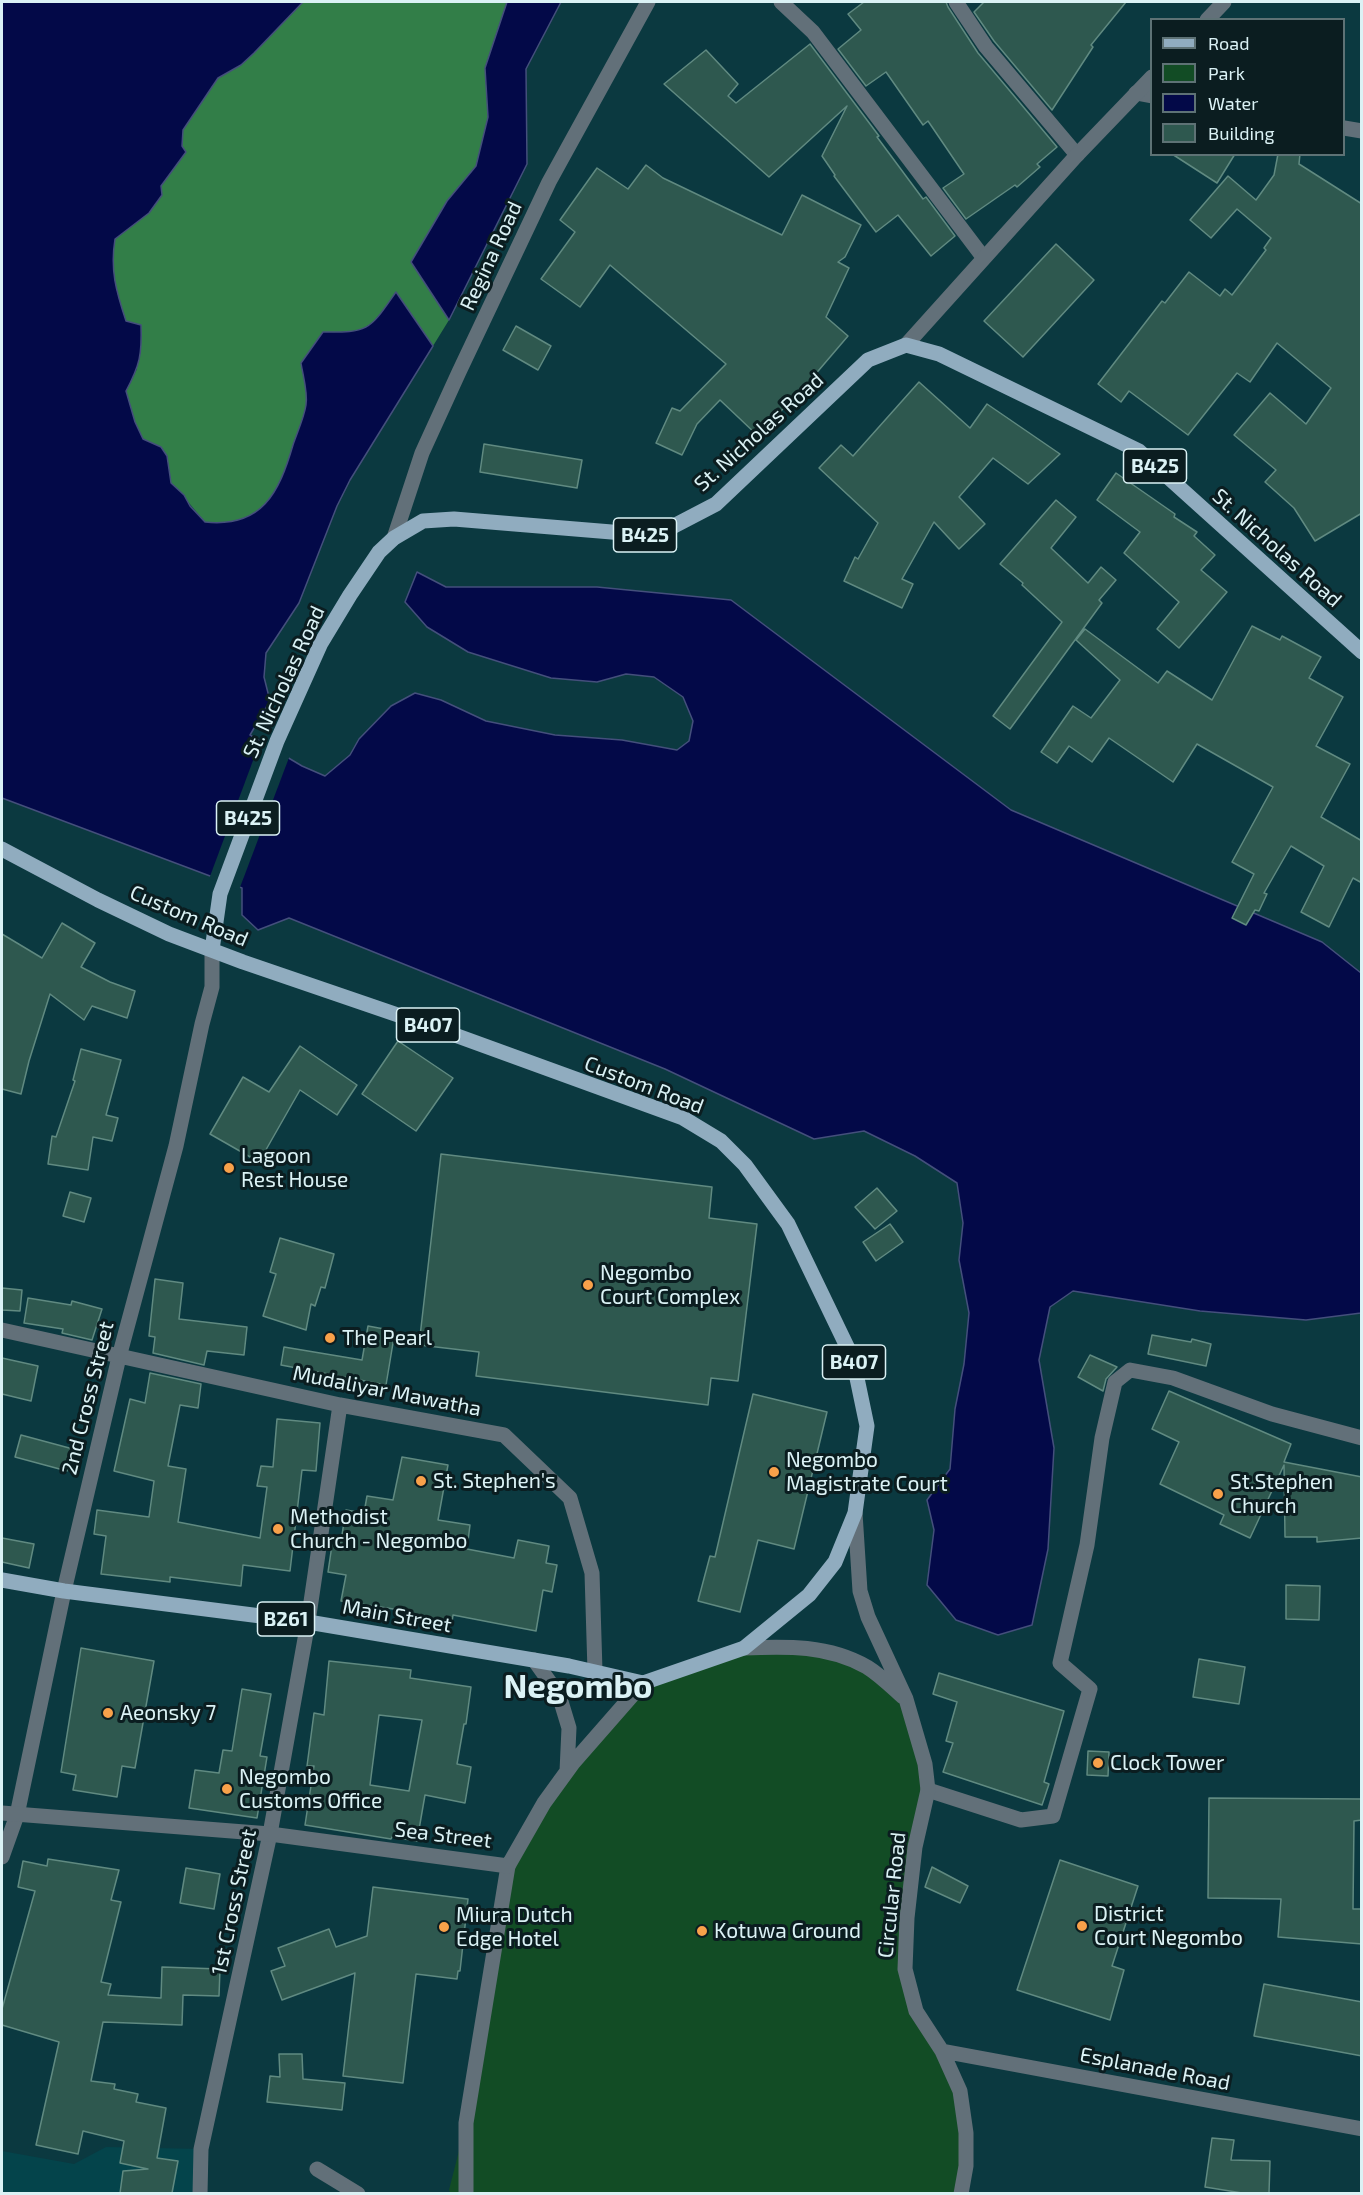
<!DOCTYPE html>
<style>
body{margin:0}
#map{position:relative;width:1363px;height:2195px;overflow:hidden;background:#0b3940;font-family:"Exo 2",sans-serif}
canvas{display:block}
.frame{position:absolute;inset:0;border:3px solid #dbf2f5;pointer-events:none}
.legend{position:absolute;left:1150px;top:18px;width:195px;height:138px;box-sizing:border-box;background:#0b1d20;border:2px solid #5e7275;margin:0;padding:8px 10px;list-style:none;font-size:18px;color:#dbf2f5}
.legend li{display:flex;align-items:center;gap:12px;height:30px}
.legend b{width:30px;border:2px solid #5e7275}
</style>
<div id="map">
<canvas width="1363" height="2195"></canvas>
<div class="frame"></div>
<ul class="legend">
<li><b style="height:8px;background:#90acbf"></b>Road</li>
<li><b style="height:16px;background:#124c25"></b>Park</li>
<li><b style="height:16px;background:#030948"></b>Water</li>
<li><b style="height:16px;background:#2e584f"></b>Building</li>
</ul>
</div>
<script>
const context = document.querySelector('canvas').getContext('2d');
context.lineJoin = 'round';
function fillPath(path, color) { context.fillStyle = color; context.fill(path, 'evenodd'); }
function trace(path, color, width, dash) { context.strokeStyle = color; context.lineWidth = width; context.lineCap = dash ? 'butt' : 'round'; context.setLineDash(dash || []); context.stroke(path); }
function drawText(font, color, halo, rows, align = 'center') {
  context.font = font + ' "Exo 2",sans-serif'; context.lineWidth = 6; context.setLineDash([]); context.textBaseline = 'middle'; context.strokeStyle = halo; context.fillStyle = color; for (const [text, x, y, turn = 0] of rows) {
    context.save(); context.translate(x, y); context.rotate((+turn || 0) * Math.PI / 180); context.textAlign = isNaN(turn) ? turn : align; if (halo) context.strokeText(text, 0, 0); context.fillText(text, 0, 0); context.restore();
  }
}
fillPath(new Path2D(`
 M106 2147 201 2149 197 2193H2V2151L74 2164Z`), '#04444b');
fillPath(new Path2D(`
 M831 1653 906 1699 925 1764 905 1969 960 2091 961 2193 451 2194 449 2190 466 2123 508 1866 544 1803 643 1683 726 1654Z`), '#124c25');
fillPath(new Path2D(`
 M303 2H507L485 68 488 117 476 166 447 201 411 262 449 320 433 346 396 292C370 329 369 333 323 332L301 363C303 376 308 392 306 405 304 418 297 433 293 445 279 493 262 528 205 522 193 509 184 495 171 483 169 461 156 457 144 440 134 426 130 407 126 391L137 369 126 321 114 286 112 256 115 239 148 213 161 186 186 152 182 146 183 130 218 78 241 65 254 53Z`), '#327e48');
const water = new Path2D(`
 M2 2H303L254 53 241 65 218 78 183 130 182 146 186 152 161 186 162 195 149 213 115 239C110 270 116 291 126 321L141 325C142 354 140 365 126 391L135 422 143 439 161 447 167 456 171 483 184 495 190 506 205 522C262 528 279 493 293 445 297 433 304 418 306 405 308 392 303 376 301 363L323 332C370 333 370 329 396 292L433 346 350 480 337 506 299 603 266 653 264 677 270 701 250 735 302 766 325 776 350 755 359 739 391 706 415 693 441 700 486 721 555 735 622 740 677 750 689 741 693 721 683 697 654 677 626 674 597 682 551 678 468 652 427 627 405 602 417 572 446 587H597L731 600 1011 810 1322 942 1361 973V1313L1306 1320 1200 1311 1073 1291 1050 1307 1039 1360 1054 1448 1048 1549 1032 1625 998 1635 956 1620 927 1585 934 1530 927 1500 950 1469 955 1409 964 1364 969 1313 959 1260 963 1223 957 1183 915 1156 864 1131 814 1139 665 1069 289 918 258 930 242 915V888L2 798Z
 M507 2H561L526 69 527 164 449 320 411 262 447 201 476 166 488 117 485 68Z`);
fillPath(water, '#030948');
trace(water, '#444f7c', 1.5);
fillPath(new Path2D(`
 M261 739 290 755 239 890 209 879Z`), '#0b3940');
const building = new Path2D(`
 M864 2H946L948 7 978 53 1057 147 1037 164 1040 167 1017 187 1015 185 966 219 943 188 964 174 928 121 923 125 886 72 866 86 838 49 861 30 848 14Z
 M984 2H1126L1091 45 1093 47 1052 110 994 41 974 12Z
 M810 44 879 136 877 137 923 199 926 197 955 236 931 256 898 215 876 232 834 176 835 175 822 156 847 106 769 177 664 84 706 50 738 84 728 96 736 103Z
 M1172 154H1235L1217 183Z
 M1278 154H1300L1299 164 1362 204V513L1315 541 1294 508 1265 482 1276 470 1234 435 1270 393 1306 424 1331 388 1277 343 1250 382 1237 373 1188 435 1129 391 1121 402 1098 384 1162 301 1165 303 1189 272 1220 296 1225 289 1232 295 1266 250 1264 248 1271 238 1237 209 1211 238 1190 220 1228 176 1256 200 1274 175Z
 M646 165 663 178 782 235 802 195 861 225 845 257 838 262 849 268 826 317 848 336 813 377 816 380 788 412 784 408 757 435 720 400 697 424 682 455 656 443 672 408 680 411 726 364 610 265 580 307 541 279 575 232 560 220 597 168 628 189Z
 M1056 244 1094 280 1023 357 984 321Z
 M516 326 551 346 538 370 503 350Z
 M919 382 970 428 987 404 1060 454 1028 484 993 458 959 497 985 524 959 549 934 522 902 579 913 584 902 608 844 581 855 557 858 559 878 523 819 468 841 445 853 456Z
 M484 444 582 460 577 488 480 472Z
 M1116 473 1175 514 1174 517 1197 532 1194 536 1215 555 1201 570 1227 592 1179 648 1157 629 1179 602 1124 553 1140 532 1097 500Z
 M1056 500 1076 517 1051 548 1088 583 1101 567 1116 580 1099 600 1102 603 1010 729 993 716 1062 622 1022 585 1023 583 1000 564Z
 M1252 626 1280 640 1282 636 1321 657 1309 678 1343 697 1316 746 1350 764 1321 817 1362 841V883L1353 878 1329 927 1301 912 1324 866 1291 846 1264 893 1267 894 1259 911 1255 910 1246 925 1232 918 1254 874 1232 862 1273 787 1197 744 1173 782 1109 738 1092 762 1069 746 1057 763 1041 752 1073 706 1091 718 1120 680 1076 640 1085 629 1158 683 1167 671 1212 700Z
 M62 923 95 943 81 967 110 982 135 991 127 1018 92 1006 84 1020 50 994 29 1061 21 1094 2 1089V934L42 958Z
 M398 1041 453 1078 416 1131 362 1094Z
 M300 1046 357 1085 337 1115 300 1090 259 1162 210 1134 243 1077 269 1092Z
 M81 1049 121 1060 106 1115 118 1118 112 1141 93 1137 88 1170 48 1164 52 1136 56 1137 75 1081 73 1080Z
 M441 1154 712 1187 709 1218 757 1224 738 1381 711 1378 708 1405 476 1376 479 1352 419 1345Z
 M877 1188 897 1211 875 1229 855 1207Z
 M70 1192 91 1198 84 1222 63 1216Z
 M890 1224 903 1242 876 1261 863 1242Z
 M280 1238 334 1254 325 1288 321 1287 315 1306 311 1304 306 1330 263 1316 276 1274 270 1272Z
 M155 1279 183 1283 179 1319 247 1327 244 1355 207 1351 204 1365 153 1353 155 1337 149 1336Z
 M2 1288 22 1290 20 1311 2 1310Z
 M28 1298 71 1305 72 1301 102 1309 92 1340 62 1333 63 1329 24 1323Z
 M368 1326 395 1331 386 1385 281 1365 284 1347 362 1360Z
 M1152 1335 1191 1342 1192 1339 1211 1344 1206 1366 1148 1354Z
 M1090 1355 1117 1367 1106 1379 1103 1391 1078 1377Z
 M2 1358 38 1366 31 1401 2 1394Z
 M150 1373 201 1384 198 1408 180 1405 168 1466 186 1469 178 1522 260 1538 267 1487 257 1486 261 1466 273 1467 277 1419 320 1423 316 1471 302 1470 290 1571 243 1565 241 1586 170 1577V1582L101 1574 106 1536 94 1534 97 1510 149 1517 154 1481 114 1471 130 1399 145 1403Z
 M1169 1391 1291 1444 1284 1462 1362 1477V1538L1317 1542V1537H1285L1284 1465 1250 1538 1220 1524 1224 1515 1160 1484 1179 1442 1152 1429Z
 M753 1394 827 1412 794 1549 758 1540 740 1612 698 1601 710 1556 715 1557Z
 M21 1435 73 1449 67 1471 15 1457Z
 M402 1457 448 1465 438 1520 470 1525 467 1549 514 1558 518 1540 549 1546 546 1563 557 1565 552 1592 543 1590 536 1631 453 1615 452 1622 399 1613 400 1610 341 1601 346 1575 328 1572 332 1545 340 1547 346 1510 364 1513 367 1496 393 1500Z
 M2 1538 34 1544 29 1568 2 1562Z
 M1286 1585 1320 1586 1319 1620 1286 1619Z
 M81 1648 154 1661 135 1768 122 1766 117 1797 73 1790 76 1775 61 1772Z
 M1199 1659 1245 1667 1239 1704 1193 1697Z
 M329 1661 411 1670 410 1678 471 1687 466 1724H464L457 1764 471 1767 465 1803 425 1795 417 1841 392 1837 391 1839 305 1825 314 1766H307L314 1713 324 1715ZM379 1715 422 1720 409 1791 370 1785Z
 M939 1673 1064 1711 1044 1782 1049 1784 1042 1805 943 1772 953 1743 946 1741 957 1702 933 1694Z
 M242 1689 271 1694 260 1756 267 1757 257 1818 189 1808 195 1770 219 1773 223 1750 232 1751Z
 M1088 1751 1109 1752 1108 1776 1087 1775Z
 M1209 1798 1362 1799V1820L1354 1821 1353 1909H1362V1944L1278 1937 1281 1899 1208 1898Z
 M48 1859 119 1870 111 1900 121 1902 101 1982 111 1984 108 1995 161 1998 162 1967 220 1969 219 1996 183 1995 182 2025 103 2022 91 2081 115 2084 114 2089 138 2094 136 2102 166 2108 157 2158 178 2161 172 2193H120L123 2171 148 2169 120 2163 124 2141 83 2131 78 2154 36 2145 59 2042 2 2025V2009L35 1891 18 1887 23 1861 47 1866Z
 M1060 1860 1138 1886 1112 1966 1124 1970 1110 2020 1017 1990Z
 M932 1867 968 1886 960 1903 925 1887Z
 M186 1868 220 1874 214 1909 180 1903Z
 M373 1887 468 1899 460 1971H458L457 1979 416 1974 403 2083 343 2076 355 1973 282 2000 271 1971 285 1966 278 1948 329 1929 336 1947 367 1936Z
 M1264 1984 1362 2002V2056L1254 2036Z
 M279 2054H302L303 2079 345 2083 342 2110 267 2102 270 2076 280 2077Z
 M1212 2138 1234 2140 1231 2160 1270 2161 1269 2193H1242L1205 2187Z`);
fillPath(building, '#2e584f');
trace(building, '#608a81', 1.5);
trace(new Path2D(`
 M781 2 813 32 983 257
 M956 2 986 47 1077 155
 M1136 93 1152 96
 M1344 128 1362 131
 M2 1330 340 1405 504 1435 570 1498 592 1573 595 1671
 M928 1790 1021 1820 1053 1816 1090 1689 1060 1663 1087 1545 1102 1438 1115 1382 1130 1370 1173 1378 1272 1414 1362 1438
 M2 1857 17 1815 64 1591 119 1357 176 1146 202 1024 212 987V950
 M317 2169 358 2194
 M200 2194 201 2149 270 1834 308 1622 340 1405
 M466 2194V2123L508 1866`), '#627079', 15);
trace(new Path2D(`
 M1207 20 1224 2
 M906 345 1077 155 1152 77
 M394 538 422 453 459 372 549 182 648 2
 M855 1513 860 1591 868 1617 906 1699 925 1764 928 1790 915 1847 907 1918 905 1969 916 2011 942 2051 960 2091 966 2133V2166L961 2194
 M744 1648C786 1646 829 1645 867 1667 880 1675 892 1687 903 1697
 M534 1660 559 1695 569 1728 567 1771
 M2 1813 270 1834 508 1866 544 1803 573 1763 643 1683
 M942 2051 1362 2129`), '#627079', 15);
trace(new Path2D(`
 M2 849 98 900 169 934 243 962 430 1026 683 1118 721 1141 745 1165 788 1224 853 1359 867 1426 855 1513 835 1562 809 1595 744 1648 643 1683 569 1666 308 1622 64 1591 2 1580
 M212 950 220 894 277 741 321 643 350 595 379 552 394 538 423 521 454 519 648 535 670 528 716 504 868 360 906 345 939 354 1139 451 1362 652`), '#90acbf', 15);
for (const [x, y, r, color] of [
 [229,1168,6,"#f8a14a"],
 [588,1285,6,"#f8a14a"],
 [330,1338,6,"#f8a14a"],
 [774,1472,6,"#f8a14a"],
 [421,1481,6,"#f8a14a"],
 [1218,1494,6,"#f8a14a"],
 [278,1529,6,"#f8a14a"],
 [108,1713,6,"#f8a14a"],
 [1098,1763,6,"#f8a14a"],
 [227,1789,6,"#f8a14a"],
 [1082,1926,6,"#f8a14a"],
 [444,1927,6,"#f8a14a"],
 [702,1931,6,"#f8a14a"]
]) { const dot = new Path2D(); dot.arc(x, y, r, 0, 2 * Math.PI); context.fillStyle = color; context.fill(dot); trace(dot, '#0b1d20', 2); }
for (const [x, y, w] of [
 [1155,466,63],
 [645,535,63],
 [248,818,63],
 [428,1025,63],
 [854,1362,63],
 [286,1619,57]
]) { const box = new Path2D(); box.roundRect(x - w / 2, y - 17, w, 34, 4.5); context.fillStyle = '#0b1d20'; context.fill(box); trace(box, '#dbf2f5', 1.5); }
drawText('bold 20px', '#dbf2f5', null, [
 ["B425",1155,466],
 ["B425",645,535],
 ["B425",248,818],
 ["B407",428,1025],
 ["B407",854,1362],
 ["B261",286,1619]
]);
drawText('21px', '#dbf2f5', '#0b1d20', [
 ["Regina Road",491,256,-65],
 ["St. Nicholas Road",759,432,-42],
 ["St. Nicholas Road",1277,548,42],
 ["St. Nicholas Road",284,682,-65],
 ["Custom Road",189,916,23],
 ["Custom Road",644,1085,21],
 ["Mudaliyar Mawatha",387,1391,11],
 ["2nd Cross Street",88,1398,-76],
 ["Main Street",397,1616,10],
 ["Sea Street",443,1835,7],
 ["Circular Road",892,1895,-84],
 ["1st Cross Street",234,1902,-78],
 ["Esplanade Road",1155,2069,11]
]);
drawText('21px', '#dbf2f5', '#0b1d20', [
 ["Lagoon",241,1156],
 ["Rest House",241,1180],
 ["Negombo",600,1273],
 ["Court Complex",600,1297],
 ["The Pearl",342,1338],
 ["Negombo",786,1460],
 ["Magistrate Court",786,1484],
 ["St. Stephen's",433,1481],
 ["St.Stephen",1230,1482],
 ["Church",1230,1506],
 ["Methodist",290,1517],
 ["Church - Negombo",290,1541],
 ["Aeonsky 7",120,1713],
 ["Clock Tower",1110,1763],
 ["Negombo",239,1777],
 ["Customs Office",239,1801],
 ["District",1094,1914],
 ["Court Negombo",1094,1938],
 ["Miura Dutch",456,1915],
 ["Edge Hotel",456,1939],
 ["Kotuwa Ground",714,1931]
], 'left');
drawText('bold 33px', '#dbf2f5', '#0b1d20', [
 ["Negombo",578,1687]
]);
</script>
